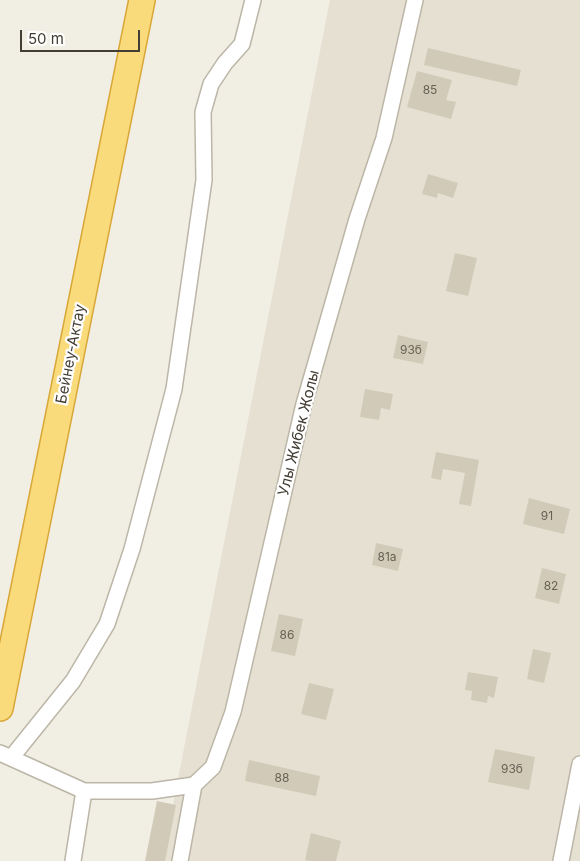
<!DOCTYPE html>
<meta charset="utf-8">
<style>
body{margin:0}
#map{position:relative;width:580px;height:861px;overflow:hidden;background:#f1eee4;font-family:Inter,sans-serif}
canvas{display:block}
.scale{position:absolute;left:20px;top:30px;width:120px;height:22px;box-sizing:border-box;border:2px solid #433e34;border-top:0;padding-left:6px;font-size:15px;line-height:18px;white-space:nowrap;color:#433e34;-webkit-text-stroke:4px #fff;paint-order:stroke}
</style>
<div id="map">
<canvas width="580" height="861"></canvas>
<div class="scale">50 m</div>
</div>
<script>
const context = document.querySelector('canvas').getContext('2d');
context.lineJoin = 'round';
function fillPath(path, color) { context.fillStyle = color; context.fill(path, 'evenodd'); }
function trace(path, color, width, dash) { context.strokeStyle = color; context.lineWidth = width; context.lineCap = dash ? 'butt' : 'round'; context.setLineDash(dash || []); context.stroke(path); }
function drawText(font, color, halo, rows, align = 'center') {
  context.font = font + ' Inter,sans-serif'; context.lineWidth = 4.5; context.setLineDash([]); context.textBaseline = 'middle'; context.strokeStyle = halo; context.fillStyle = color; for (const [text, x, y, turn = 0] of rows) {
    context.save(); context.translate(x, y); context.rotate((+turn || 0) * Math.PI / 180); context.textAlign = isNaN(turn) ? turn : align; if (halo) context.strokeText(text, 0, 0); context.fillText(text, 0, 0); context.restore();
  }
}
fillPath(new Path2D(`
 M330 0H580V861H162Z`), '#e5e0d2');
fillPath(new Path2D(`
 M428 48 521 70 517 86 424 65Z
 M417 71 452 80 446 100 456 102 451 119 407 107Z
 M428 174 458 183 453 198 438 193 437 198 422 194Z
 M455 253 477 258 468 296 446 291Z
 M398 335 428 342 423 364 393 358Z
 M365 389 393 394 390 410 381 408 379 420 360 417Z
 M436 452 479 460 471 506 459 504 465 473 443 469 441 480 431 478Z
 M529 498 570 509 564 534 523 524Z
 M376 543 403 549 398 571 372 565Z
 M542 568 566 574 559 604 535 598Z
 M279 614 303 619 295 656 271 651Z
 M533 649 551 653 544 683 527 679Z
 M468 672 498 677 494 698 488 696 487 703 471 700 472 691 465 690Z
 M309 683 334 689 326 720 301 714Z
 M495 749 535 757 529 790 488 782Z
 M249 760 320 776 316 796 245 781Z
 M157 801 176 805 165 861H145Z
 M311 833 341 841 336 861H309L305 860Z`), '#d2cab9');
const minor = new Path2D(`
 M0 753 84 791H152L194 785
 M11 758 73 681 107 624 132 549 174 389 204 180 203 112 211 84 225 63 242 44 253 0
 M73 861 84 791
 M180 861 194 785 213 767 233 712 304 404 357 219 384 138 415 0
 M561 861 580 764`);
const trunk = new Path2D(`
 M0 708 142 0`);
trace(minor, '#bcb6a7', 18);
trace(trunk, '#d8a737', 28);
trace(minor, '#fff', 15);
trace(trunk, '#fadb7c', 25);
drawText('12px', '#676155', null, [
 ["85",430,90],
 ["93б",411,350],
 ["91",547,516],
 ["81а",387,557],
 ["82",551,586],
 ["86",287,635],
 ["93б",512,769],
 ["88",282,778]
]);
drawText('15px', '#433e34', '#fff', [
 ["Бейнеу-Актау",71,354,-79],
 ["Улы Жибек Жолы",299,433,-76]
]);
</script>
